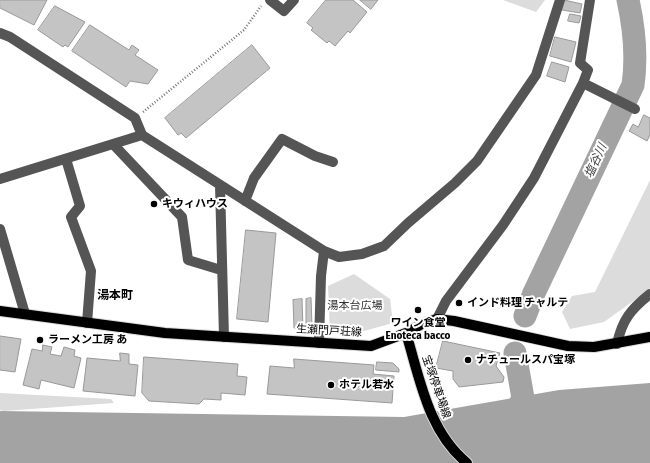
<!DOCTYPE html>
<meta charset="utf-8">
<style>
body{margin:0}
canvas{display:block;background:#fff}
</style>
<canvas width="650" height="463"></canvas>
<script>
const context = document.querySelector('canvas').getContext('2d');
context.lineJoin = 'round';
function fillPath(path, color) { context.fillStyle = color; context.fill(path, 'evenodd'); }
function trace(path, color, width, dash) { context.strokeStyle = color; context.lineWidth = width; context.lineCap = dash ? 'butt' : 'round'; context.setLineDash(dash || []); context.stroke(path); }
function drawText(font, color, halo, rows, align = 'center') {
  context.font = font + ' "Fira Sans Condensed","Noto Sans JP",sans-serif'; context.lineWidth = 4; context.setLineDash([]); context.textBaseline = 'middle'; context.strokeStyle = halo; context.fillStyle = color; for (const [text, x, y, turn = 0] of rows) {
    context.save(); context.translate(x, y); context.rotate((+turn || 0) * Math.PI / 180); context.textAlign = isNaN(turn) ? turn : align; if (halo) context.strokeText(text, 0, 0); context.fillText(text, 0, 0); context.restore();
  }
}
fillPath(new Path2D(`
 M503 0H545L536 12Z
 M650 180V289L604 322 570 329 562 312 572 296 595 292Z
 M354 274 390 299 393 323 364 331H330L328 286Z
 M0 393 111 399 114 403 4 411 0 410Z`), '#dcdcdc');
fillPath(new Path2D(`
 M650 383V463H0V411L404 417 559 390Z`), '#a3a3a3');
trace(new Path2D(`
 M525 316 534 293 633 85C637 57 634 27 628 0
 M485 463 510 423 523 398 515 353`), '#a3a3a3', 23);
const building = new Path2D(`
 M0 0H47L34 25 0 8Z
 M326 0H353L367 12 350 33 348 31 335 46 329 41 327 43 311 30 313 28 307 23Z
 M360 0H378L371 9Z
 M564 0 582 4 580 13 562 10Z
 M55 6 85 22 68 47 65 45 63 47 38 30Z
 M570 14 581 16 579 23 568 21Z
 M90 25 129 50 132 45 139 50 135 55 158 70 148 84 130 81 126 87 72 51Z
 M555 37 576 42 571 62 550 56Z
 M252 45 270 68 186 138 181 133 178 135 165 118Z
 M552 62 569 67 565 82 547 76Z
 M644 115 650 118V135L647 141 629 131 633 124 638 127Z
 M246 230 276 233 268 322 237 319Z
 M311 298 312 326H306V299Z
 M302 299 303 328H294L293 300Z
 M0 336 21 339 15 372 0 370Z
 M443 341 500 353 496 366 504 377 503 382 459 387 453 379V371L436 368Z
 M43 345 52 347 50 354 61 356 64 347 75 350 74 356 81 358 74 388 41 380 39 389 23 385 32 349 42 351Z
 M120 353 129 354V364L138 365 135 396 83 391 87 358 120 361Z
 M144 357 238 364 237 376 247 377 245 395 221 393V400L204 399 199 404 149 401 142 393Z
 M294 359 374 365 373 374 394 376 392 403 267 394 270 366 294 368Z
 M377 362 393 363 399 369V372L376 370Z`);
fillPath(building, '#c4c4c4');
trace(building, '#999', 1);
const major = new Path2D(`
 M0 311 165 333 371 346 406 333 424 323 437 319 454 321 568 346 594 347 650 337
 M406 333C420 379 428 431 467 463`);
trace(major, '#dbdbdb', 12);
trace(new Path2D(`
 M143 112 244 30 261 6`), '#777', 2.5, [1, 2]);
trace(new Path2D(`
 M270 0 284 11 294 0
 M0 33 10 37 135 118 142 135 324 251 339 257 362 254 384 246 408 223 455 183 477 161 536 75 560 0
 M583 83 635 109
 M113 144 182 217 188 260 221 270
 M66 159 80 206 71 217 91 271 87 323
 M0 179 142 135
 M220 185 224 337
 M245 201 254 178 282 139 315 156 333 162
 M0 229 25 314
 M437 319 446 301 503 225 534 178 583 83 588 70 580 63 590 0
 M319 343 321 276 324 251
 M617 344C622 320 631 309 650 294`), '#555', 10);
trace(major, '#000', 10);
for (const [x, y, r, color] of [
 [154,204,4,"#000"],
 [459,303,4,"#000"],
 [418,310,4,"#000"],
 [40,340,4,"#000"],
 [468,360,4,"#000"],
 [331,385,4,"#000"]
]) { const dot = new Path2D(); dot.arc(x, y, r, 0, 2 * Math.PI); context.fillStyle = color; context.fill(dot); trace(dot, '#fff', 1.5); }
drawText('bold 11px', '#000', '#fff', [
 ["キウィハウス",162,204],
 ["インド料理 チャルテ",467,303],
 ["ワイン食堂",418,323,"center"],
 ["Enoteca bacco",418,336,"center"],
 ["ラーメン工房 あ",48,340],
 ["ナチュールスパ宝塚",476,360],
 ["ホテル若水",339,385]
], 'left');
drawText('11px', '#333', '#fff', [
 ["湯本台広場",355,306]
]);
drawText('11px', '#000', '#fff', [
 ["生瀬門戸荘線",329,331,3],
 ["宝塚停車場線",436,387,71]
]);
drawText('italic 12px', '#444', '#fff', [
 ["塩谷川",596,161,-65]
]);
drawText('bold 12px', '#000', '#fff', [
 ["湯本町",115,296]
]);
</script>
